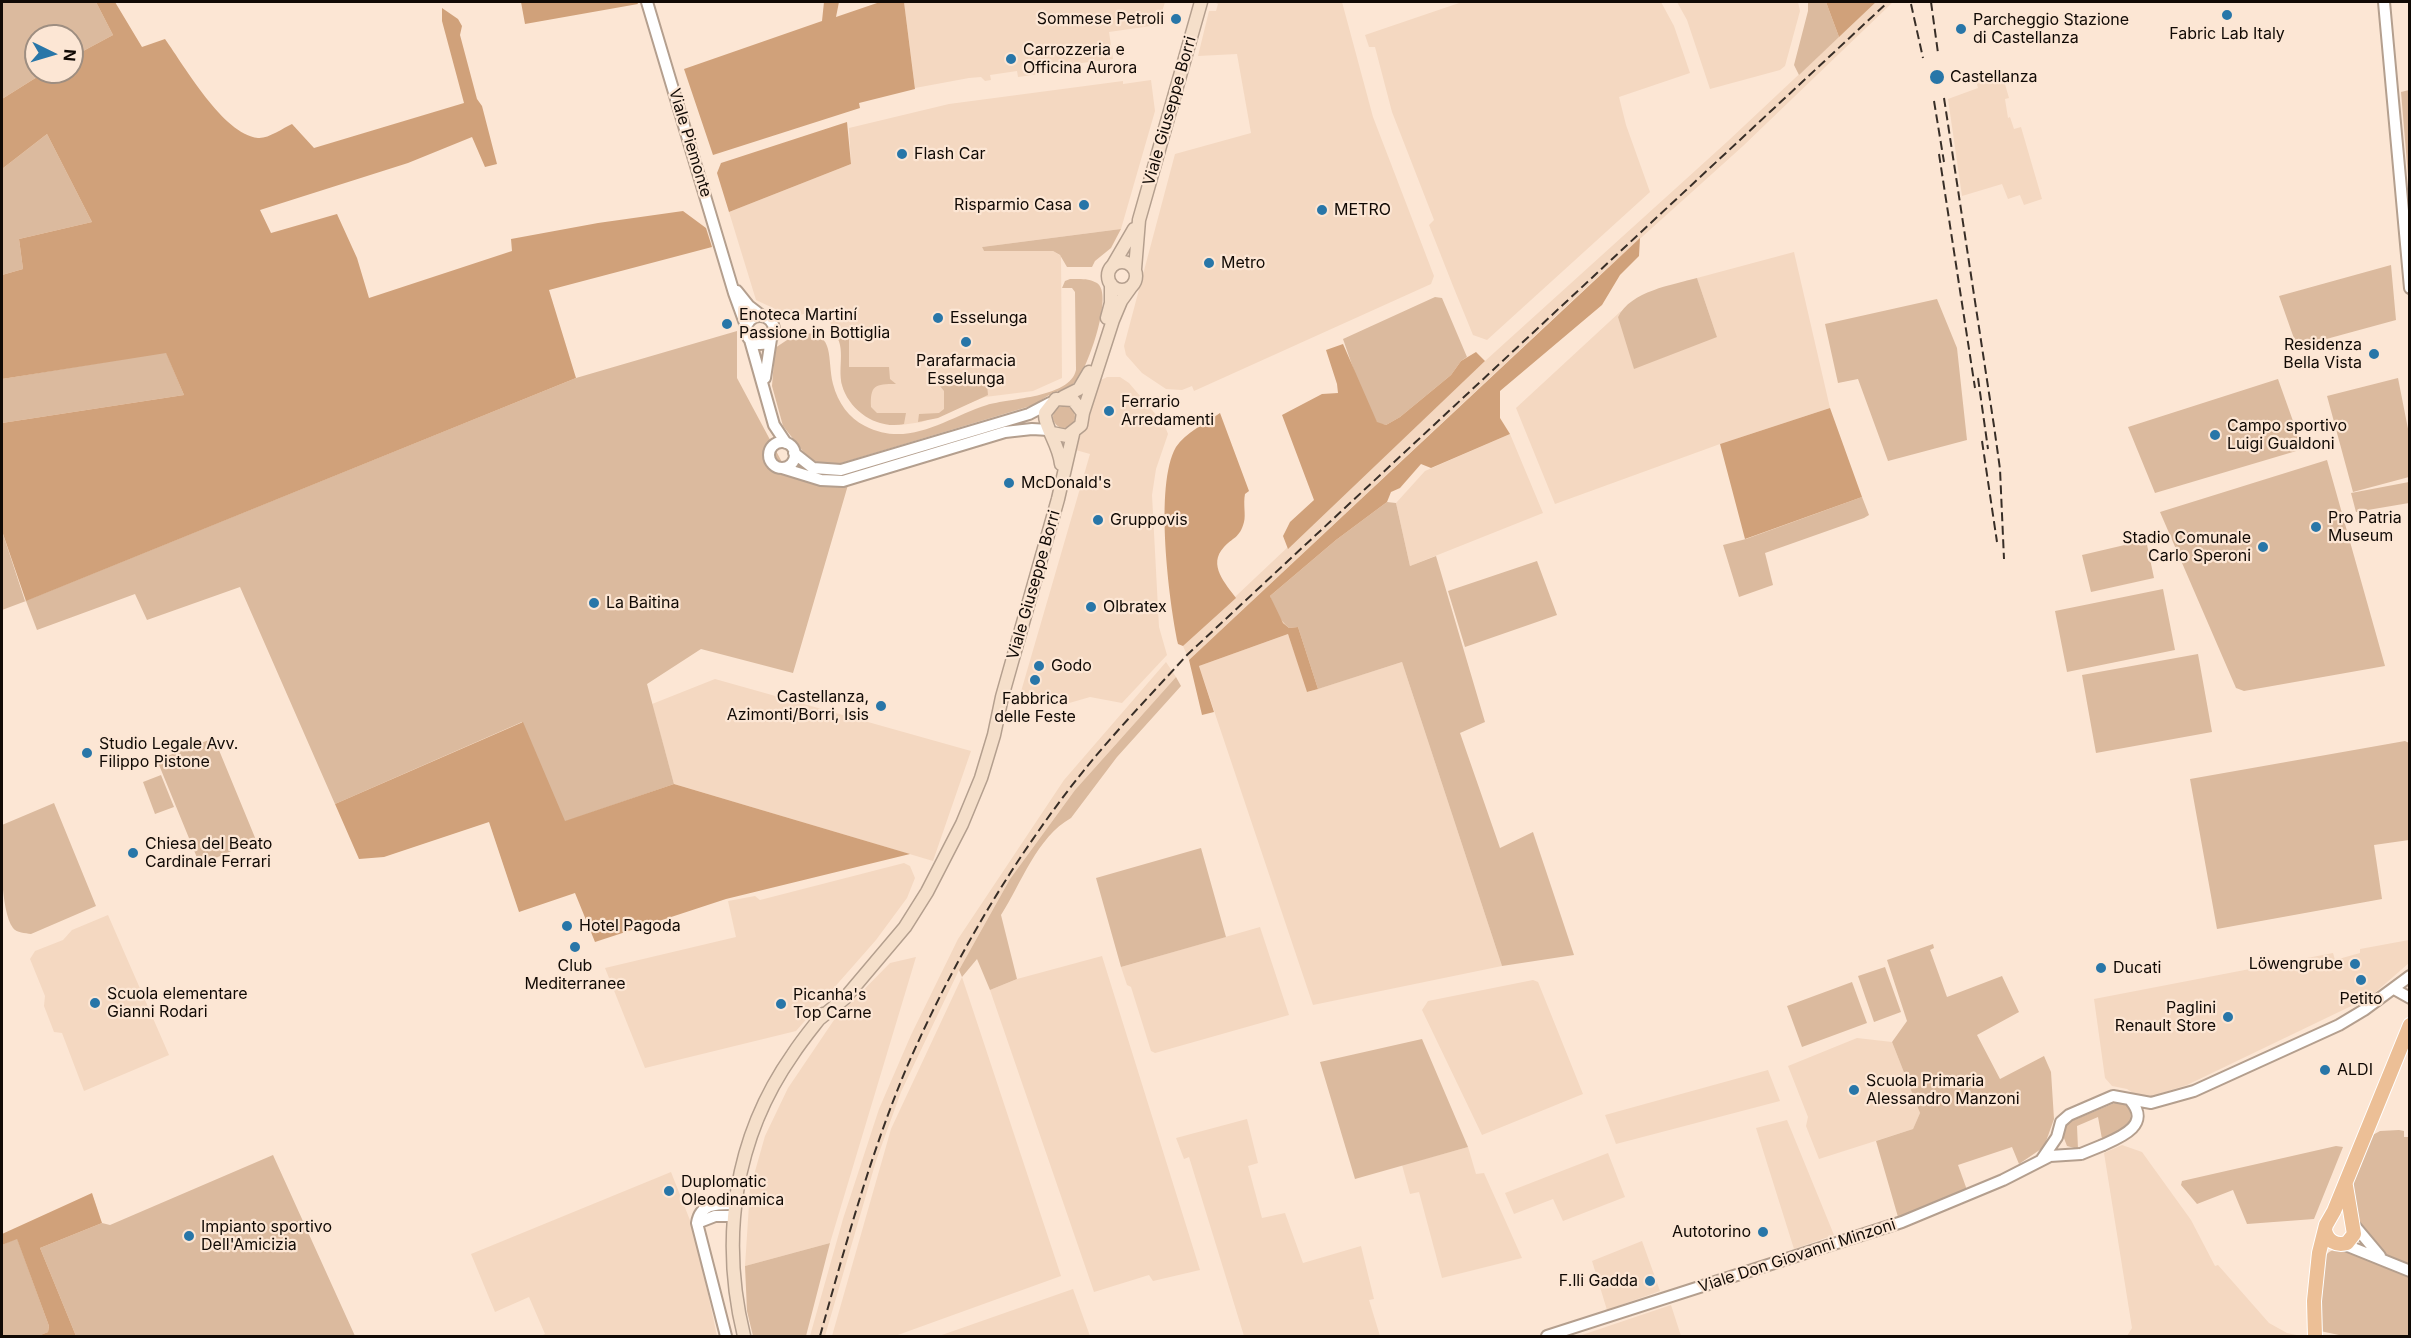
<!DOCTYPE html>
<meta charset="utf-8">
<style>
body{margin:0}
#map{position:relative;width:2411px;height:1338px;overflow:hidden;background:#fce6d4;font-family:Inter,sans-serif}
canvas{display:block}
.frame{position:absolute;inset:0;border:3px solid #110a05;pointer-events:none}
.north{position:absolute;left:24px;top:24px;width:60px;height:60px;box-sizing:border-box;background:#fce6d4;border:2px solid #9e8e81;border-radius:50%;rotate:95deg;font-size:16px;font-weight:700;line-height:24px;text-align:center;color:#110a05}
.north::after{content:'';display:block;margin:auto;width:21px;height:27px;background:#2876a8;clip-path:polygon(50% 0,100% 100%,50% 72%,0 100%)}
</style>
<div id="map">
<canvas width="2411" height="1338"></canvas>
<div class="frame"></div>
<div class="north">N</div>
</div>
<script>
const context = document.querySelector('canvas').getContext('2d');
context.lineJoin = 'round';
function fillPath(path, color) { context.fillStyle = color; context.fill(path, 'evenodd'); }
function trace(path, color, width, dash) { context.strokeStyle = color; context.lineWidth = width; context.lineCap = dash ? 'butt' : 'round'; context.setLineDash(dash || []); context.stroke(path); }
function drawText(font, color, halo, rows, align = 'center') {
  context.font = font + ' Inter,sans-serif'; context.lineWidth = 4.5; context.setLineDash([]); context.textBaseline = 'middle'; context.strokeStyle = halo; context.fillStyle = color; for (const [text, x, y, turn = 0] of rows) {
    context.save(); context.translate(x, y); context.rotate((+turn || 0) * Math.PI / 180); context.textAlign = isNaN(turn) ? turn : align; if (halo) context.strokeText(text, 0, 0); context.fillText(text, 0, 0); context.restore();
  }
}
fillPath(new Path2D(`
 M904 2H1165L1158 25 1109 32 1113 59 1043 68 1044 73 1040 74 1018 77 1017 71 990 75 991 80 985 81 981 77 969 78 915 88Z
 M1214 2H1342L1373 117 1434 276 1431 284 1194 391 1192 386 1182 390 1166 389 1142 373 1126 355 1124 346 1175 154 1251 133 1237 54 1198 56 1209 11H1216L1218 4Z
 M1462 2H1661L1674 26 1690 73 1619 97 1626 125 1650 192 1487 340 1473 335 1453 286 1429 225 1434 220 1392 112 1375 47H1369L1365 35Z
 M1677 2H1798L1800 11 1785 66 1780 70 1710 89 1687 20Z
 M1876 2H1893L1743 146 1592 282 1189 660 1183 646 1485 361 1728 141Z
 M2002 74 2009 98 2005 99 2008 118 2010 117 2014 129 2021 127 2042 199 2024 205 2020 195 2008 199 2002 184 1962 196 1948 99 1978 88 1976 81Z
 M1151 80 1155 111 1121 229 982 247 984 251H1053L1061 256 1062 378 1033 391 985 397 922 422 901 425 880 423 861 413 844 391 841 382V345L831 328 829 311 790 316 756 300 729 212 851 164 849 128 949 104 1123 81V84Z
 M1794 252 1830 408 1720 444 1555 504 1516 408 1621 311 1618 317 1717 337 1697 278Z
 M1107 377H1120L1129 383 1164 424 1168 434 1156 469 1152 495 1159 627 1167 655 1122 703 1090 697 1059 706 1020 695 1090 454 1072 449 1084 429 1097 382Z
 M1510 434 1543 513 1410 566 1396 503 1425 471Z
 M1288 634 1308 692 1402 662 1502 966 1313 1005 1199 666Z
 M1166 662 1176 677 1075 790 1010 879 959 970 901 1092 876 1161 825 1336H810L843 1219 879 1109 911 1035 958 939 1064 780Z
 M715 679 971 751 933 861 674 784 652 704Z
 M904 863 910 866 915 878 907 898 876 940 796 1031 645 1068 605 968 736 937 728 901 755 896 760 900Z
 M108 915 169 1055 84 1091 62 1033 54 1032 44 1006 45 996 30 959 35 951 63 940 72 930Z
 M1260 927 1289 1015 1155 1053 1151 1051 1131 987 1127 985 1121 967Z
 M2409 940V963L2370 997 2187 1085 2146 1098H2140L2127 1089 2112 1086 2105 1078 2094 999 2333 953 2335 960 2360 953V949Z
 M1102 956 1200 1270 1153 1281 1149 1275 1094 1292 990 990 1017 979Z
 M916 957 830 1243 745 1266 750 1189 765 1136 788 1088 834 1020 890 963Z
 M962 977 1061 1276 895 1336H832L891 1129Z
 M1533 980 1538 982 1583 1094 1482 1135 1422 1010 1428 1001Z
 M1857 1038 1892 1042 1920 1113 1913 1129 1819 1159 1806 1126 1808 1117 1788 1066Z
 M1768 1070 1780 1101 1616 1144 1605 1115Z
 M1247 1119 1258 1163 1248 1166 1262 1218 1285 1213 1303 1263 1361 1246 1374 1299 1369 1300 1380 1336H1244L1189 1157 1184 1159 1176 1138Z
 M1787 1120 1834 1235 1794 1249 1756 1128Z
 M2122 1145 2142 1152 2191 1220 2215 1266 2218 1265 2269 1323 2287 1333 2301 1336H2127L2132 1328 2104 1153Z
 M1468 1147 1476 1174 1484 1173 1522 1258 1442 1278 1419 1192 1410 1194 1402 1165Z
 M1608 1153 1625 1197 1563 1221 1553 1199 1514 1214 1505 1193Z
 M671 1172 695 1233 717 1336H541L545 1334 529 1297 495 1312 471 1254Z
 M1642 1241 1660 1291 1607 1310 1592 1261Z
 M1073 1289 1090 1336H939Z
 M1671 1305 1681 1336H1579Z`), '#f4d8c1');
fillPath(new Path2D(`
 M2 2H96L113 35 72 57V36H36V72H45L2 99Z
 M1808 2H1826L1839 37 1799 75 1794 65 1808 11Z
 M2409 90H2410L2409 187 2401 92Z
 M47 134 92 222 19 239 23 269 2 275V169Z
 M1121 229 1111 248 1095 261 1092 267H1067L1060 255 1053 251H984L982 247Z
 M2391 265 2396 320 2297 347 2279 296Z
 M1697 278 1717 337 1634 369 1618 317C1631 291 1672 285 1697 278Z
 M1070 279C1080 279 1089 278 1097 283 1114 294 1088 367 1077 380 1068 391 1049 391 1037 404L838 464H823L809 459 783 426 772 386 775 348 790 338 789 335C838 326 826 355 833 384 838 403 849 418 865 426 909 449 948 417 987 405 1009 398 1070 398 1076 370L1075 292 1072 288H1062L1065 281Z
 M1435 297 1442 298 1467 357 1461 361 1451 375 1400 417 1386 425 1377 423 1360 388 1343 339Z
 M1937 299 1957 348 1967 440 1888 461 1858 379 1838 383 1825 324Z
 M831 328H849V367H889L890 379 896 384C875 384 870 385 871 407L877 413H906L904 424C878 430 849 411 842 385 837 365 848 346 831 328Z
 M737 331V378L783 464 810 482 835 486 848 485 793 673 701 649 647 684 674 784 564 822 522 722 335 804 240 587 147 620 135 594 37 630 26 601 2 610V531L25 601 576 378Z
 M166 352 184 395 2 423V379Z
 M2398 378 2409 434V477L2353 492 2327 396Z
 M2278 379 2303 449 2155 493 2128 427Z
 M973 384 987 385 988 395 938 418 918 422 919 414 939 413 944 409V391L940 386Z
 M1053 417a11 11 0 1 1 22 0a11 11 0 1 1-22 0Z
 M2327 460 2385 666 2244 691 2236 688 2160 512Z
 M2409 482V503L2356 512 2351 493Z
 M1862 497 1869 515 1864 518 1765 553 1773 585 1739 597 1723 545 1746 539Z
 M1387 502 1396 503 1410 566 1436 556 1485 722 1460 733 1500 848 1533 832 1574 955 1502 966 1402 662 1318 689 1298 627 1289 628C1279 620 1274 608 1270 596L1336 540Z
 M2146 540 2154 578 2091 592 2082 555Z
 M1537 561 1557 615 1465 647 1448 591Z
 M2163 589 2175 650 2067 672 2055 611Z
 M2198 654 2212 732 2096 753 2082 675Z
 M1176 677 1181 686 1117 757 1071 818C1037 837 1021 884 1001 915L1017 979 990 990 977 959 962 977 959 970 1010 879 1075 790Z
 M214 738 256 840 200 865 157 760Z
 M2405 741 2409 743V840L2374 845 2382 899 2217 929 2190 779Z
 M161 775 174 807 155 814 143 782Z
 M54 803 96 906 31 934C25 933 17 933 13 928 0 910 1 850 2 825Z
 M1201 848 1226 937 1121 967 1096 878Z
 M1933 944 1934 948 1930 950 1947 997 2002 976 2019 1012 1977 1035 2000 1079 2044 1056 2051 1072 2054 1119 2044 1147 2019 1164 2012 1147 1958 1165 1967 1190 1898 1217 1876 1141 1913 1129 1920 1113 1892 1042 1907 1021 1887 960Z
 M1885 967 1901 1012 1874 1022 1858 976Z
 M1852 982 1867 1023 1802 1047 1787 1006Z
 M1422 1039 1468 1147 1355 1179 1320 1062Z
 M2117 1102 2126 1105 2131 1112 2130 1124 2123 1130 2102 1139 2098 1117 2077 1126 2078 1149 2067 1146 2062 1133 2067 1123Z
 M2399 1130 2404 1131V1137H2409V1268L2388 1257 2372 1243 2356 1219 2351 1183 2369 1137 2380 1131Z
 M2336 1146 2343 1147 2314 1219 2247 1224 2233 1190 2197 1204 2181 1185 2182 1181Z
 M273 1155 355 1336H76L40 1248 102 1223 110 1225Z
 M17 1238 49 1326 48 1332 38 1336H2V1245Z
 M830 1243 806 1336H753L747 1311 745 1266Z
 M2338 1248H2344L2409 1275V1336L2339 1335 2320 1331C2319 1315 2318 1269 2326 1255 2329 1251 2334 1250 2338 1248Z`), '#dbba9e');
fillPath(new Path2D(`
 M96 2H115L142 47 165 39C185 67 223 134 258 138 268 139 283 128 292 124L314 148 464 103 442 21V8L458 19 462 26 460 35 477 99 482 106 497 164 485 167 472 137 408 163 260 210 271 233 337 214 357 258 369 298 512 251 511 239 598 223 683 211 706 228 712 247 549 290 576 378 26 601 2 531V423L184 395 166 353 2 379V275L23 269 19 239 92 222 47 134 2 169V99L45 72H72V57L113 35Z
 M521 2H637L638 4 525 24Z
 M824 2H839L836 17 880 2H904L915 89 859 103 860 108 713 155 684 69 822 21Z
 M1826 2H1876L1839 37Z
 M847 122 851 164 729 212 717 173 721 163Z
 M1640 238 1639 256 1620 275 1602 305 1500 391V418L1510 434 1431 468 1421 464 1400 488 1391 492 1387 502 1336 540 1270 596 1283 623 1289 628 1298 627 1318 689 1307 692 1288 634 1199 666 1214 712 1202 715 1189 660Z
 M1343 344 1377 422 1386 425 1400 417 1451 375 1461 361 1476 352 1485 361 1288 549 1283 536 1290 522 1314 500 1282 415 1322 394 1338 393 1337 384 1326 350Z
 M1830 408 1862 497 1745 539 1720 444Z
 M1220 413 1249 491 1245 494C1243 504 1246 515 1244 522 1240 538 1232 538 1224 547 1207 565 1226 584 1236 598L1183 646 1178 644C1169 601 1154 485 1176 447 1185 433 1206 423 1220 413Z
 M523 722 565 821 674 784 910 854 726 899 595 942 575 893 519 912 489 822 384 857 359 859 335 804Z
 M92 1193 102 1223 40 1248 76 1336H38L48 1332 49 1326 17 1239 2 1245V1234Z`), '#d0a17a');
const tertiary = new Path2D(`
 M647 2 734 293 746 326
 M2384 2 2410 288
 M737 291 749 306 762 316
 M746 330a14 14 0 1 1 28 0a14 14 0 1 1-28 0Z
 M750 340 774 425 786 443
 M765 378 771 339
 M769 455a13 13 0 1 1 26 0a13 13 0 1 1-26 0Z
 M794 453 813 468 841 470 1029 414 1050 403
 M782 468 821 480 843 481 1005 432 1032 429 1049 430
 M2394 989 2410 998
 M2103 1145C2121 1137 2151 1125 2131 1101
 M2042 1159 2057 1137 2061 1122 2069 1115 2113 1096 2151 1103 2194 1091 2339 1025 2364 1010 2410 976
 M697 1223 715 1216H733
 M2354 1225 2380 1256
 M2343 1244 2410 1271
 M726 1336 697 1223C700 1203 717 1204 734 1204
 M1547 1336 1902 1222 2003 1180 2050 1156 2081 1154`);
const secondary = new Path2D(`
 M1108 276a14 14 0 1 1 28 0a14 14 0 1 1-28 0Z
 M1113 265 1134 229
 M1135 269 1139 220 1201 2
 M1107 318 1111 303V284
 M1063 397 1079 389 1089 372
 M1083 413 1113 320 1121 301 1131 287
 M1052 433 1067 436 1081 425 1083 413 1073 400 1056 399 1045 413C1044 427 1059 444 1061 464
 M818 1020 845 998 905 927 927 892 962 824 981 778 994 735 1002 697 1058 499 1073 434
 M744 1336C720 1238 734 1138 793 1054 802 1040 813 1027 823 1014`);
const primary = new Path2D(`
 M2325 1230C2327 1241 2336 1246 2347 1243L2354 1234 2346 1186
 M2315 1336 2314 1301 2319 1253 2326 1225 2334 1211 2410 1025`);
trace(tertiary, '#b49f8e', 14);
trace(secondary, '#b49f8e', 15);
trace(primary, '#fff', 16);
trace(tertiary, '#fff', 10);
trace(secondary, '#f5dfca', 12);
trace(primary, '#ecbf96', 14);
trace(new Path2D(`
 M1931 2 1938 53
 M1911 4 1923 58
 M1944 98 1994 426 2000 469 2004 559
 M1934 101 1944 162
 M1939 154 1975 388
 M1978 378 1988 449
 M1982 441 1997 542
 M820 1336C845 1247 870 1155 906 1069 949 970 1004 874 1070 788 1106 741 1147 699 1187 655L1888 2`), '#382e27', 2, [9, 4.5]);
const tertiaryBridge = new Path2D(`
 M2081 1154 2103 1145`);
trace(tertiaryBridge, '#b49f8e', 14, []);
trace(tertiaryBridge, '#fff', 10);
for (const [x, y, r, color] of [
 [2227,15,6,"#2876a8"],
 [1176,19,6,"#2876a8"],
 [1961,29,6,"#2876a8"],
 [1011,59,6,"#2876a8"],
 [1937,77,8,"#2876a8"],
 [902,154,6,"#2876a8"],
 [1084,205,6,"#2876a8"],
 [1322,210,6,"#2876a8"],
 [1209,263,6,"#2876a8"],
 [938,318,6,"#2876a8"],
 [727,324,6,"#2876a8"],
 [966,342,6,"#2876a8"],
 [2374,354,6,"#2876a8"],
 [1109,411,6,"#2876a8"],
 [2215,435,6,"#2876a8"],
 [1009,483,6,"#2876a8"],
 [1098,520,6,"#2876a8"],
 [2316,527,6,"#2876a8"],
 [2263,547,6,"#2876a8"],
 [594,603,6,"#2876a8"],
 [1091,607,6,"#2876a8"],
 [1039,666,6,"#2876a8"],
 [1035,680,6,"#2876a8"],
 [881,706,6,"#2876a8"],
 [87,753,6,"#2876a8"],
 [133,853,6,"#2876a8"],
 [567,926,6,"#2876a8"],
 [575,947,6,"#2876a8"],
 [2355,964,6,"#2876a8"],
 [2101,968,6,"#2876a8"],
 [2361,980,6,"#2876a8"],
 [95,1003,6,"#2876a8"],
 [781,1004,6,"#2876a8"],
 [2228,1017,6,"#2876a8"],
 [2325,1070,6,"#2876a8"],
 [1854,1090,6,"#2876a8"],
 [669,1191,6,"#2876a8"],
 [1763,1232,6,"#2876a8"],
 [189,1236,6,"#2876a8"],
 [1650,1281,6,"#2876a8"]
]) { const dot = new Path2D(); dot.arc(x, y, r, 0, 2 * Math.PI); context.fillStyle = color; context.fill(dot); trace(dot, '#fce6d4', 2); }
drawText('16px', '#110a05', '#fce6d4', [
 ["Sommese Petroli",1164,19,"right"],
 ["Parcheggio Stazione",1973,20],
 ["di Castellanza",1973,38],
 ["Fabric Lab Italy",2227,34,"center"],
 ["Carrozzeria e",1023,50],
 ["Officina Aurora",1023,68],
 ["Castellanza",1950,77],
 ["Flash Car",914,154],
 ["Risparmio Casa",1072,205,"right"],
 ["METRO",1334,210],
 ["Metro",1221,263],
 ["Enoteca Martiní",739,315],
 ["Passione in Bottiglia",739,333],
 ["Esselunga",950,318],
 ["Residenza",2362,345,"right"],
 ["Bella Vista",2362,363,"right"],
 ["Parafarmacia",966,361,"center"],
 ["Esselunga",966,379,"center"],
 ["Ferrario",1121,402],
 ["Arredamenti",1121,420],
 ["Campo sportivo",2227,426],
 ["Luigi Gualdoni",2227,444],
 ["McDonald's",1021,483],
 ["Pro Patria",2328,518],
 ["Museum",2328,536],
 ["Gruppovis",1110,520],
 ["Stadio Comunale",2251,538,"right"],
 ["Carlo Speroni",2251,556,"right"],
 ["La Baitina",606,603],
 ["Olbratex",1103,607],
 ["Godo",1051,666],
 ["Castellanza,",869,697,"right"],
 ["Azimonti/Borri, Isis",869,715,"right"],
 ["Fabbrica",1035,699,"center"],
 ["delle Feste",1035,717,"center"],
 ["Studio Legale Avv.",99,744],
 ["Filippo Pistone",99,762],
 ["Chiesa del Beato",145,844],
 ["Cardinale Ferrari",145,862],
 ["Hotel Pagoda",579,926],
 ["Löwengrube",2343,964,"right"],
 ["Club",575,966,"center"],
 ["Mediterranee",575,984,"center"],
 ["Ducati",2113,968],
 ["Scuola elementare",107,994],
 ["Gianni Rodari",107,1012],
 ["Picanha's",793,995],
 ["Top Carne",793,1013],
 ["Petito",2361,999,"center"],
 ["Paglini",2216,1008,"right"],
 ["Renault Store",2216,1026,"right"],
 ["ALDI",2337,1070],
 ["Scuola Primaria",1866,1081],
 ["Alessandro Manzoni",1866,1099],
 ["Duplomatic",681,1182],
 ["Oleodinamica",681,1200],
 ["Impianto sportivo",201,1227],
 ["Dell'Amicizia",201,1245],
 ["Autotorino",1751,1232,"right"],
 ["F.lli Gadda",1638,1281,"right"]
], 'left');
drawText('16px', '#110a05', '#fce6d4', [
 ["Viale Giuseppe Borri",1170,111,-74],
 ["Viale Piemonte",690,143,73],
 ["Viale Giuseppe Borri",1034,585,-74],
 ["Viale Don Giovanni Minzoni",1797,1256,-18]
]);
</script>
